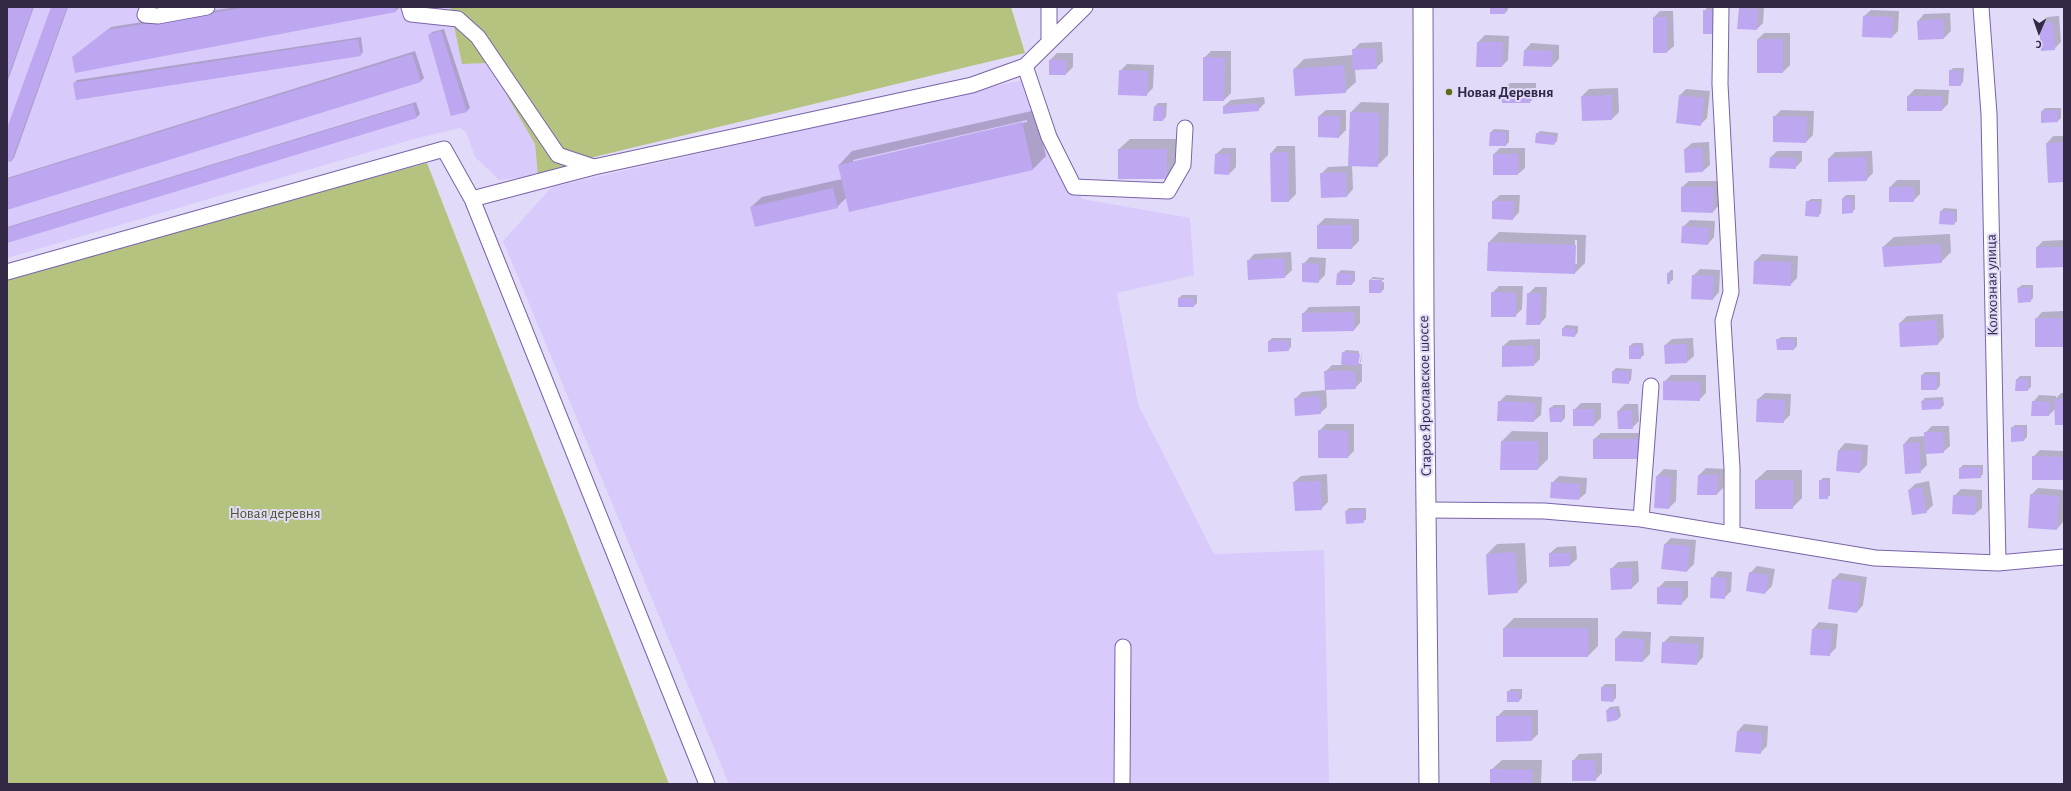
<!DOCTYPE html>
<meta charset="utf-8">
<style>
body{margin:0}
#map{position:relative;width:2071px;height:791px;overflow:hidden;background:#e2daf9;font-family:"Alegreya Sans",sans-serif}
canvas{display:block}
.frame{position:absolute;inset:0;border:8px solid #332947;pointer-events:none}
.north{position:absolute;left:2019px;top:12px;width:40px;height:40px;-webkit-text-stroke:3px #e2daf9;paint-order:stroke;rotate:182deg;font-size:11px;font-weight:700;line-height:16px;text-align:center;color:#332947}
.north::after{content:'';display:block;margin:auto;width:14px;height:18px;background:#332947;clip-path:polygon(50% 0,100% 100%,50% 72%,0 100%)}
</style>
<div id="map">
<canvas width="2071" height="791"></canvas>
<div class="frame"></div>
<div class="north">С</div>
</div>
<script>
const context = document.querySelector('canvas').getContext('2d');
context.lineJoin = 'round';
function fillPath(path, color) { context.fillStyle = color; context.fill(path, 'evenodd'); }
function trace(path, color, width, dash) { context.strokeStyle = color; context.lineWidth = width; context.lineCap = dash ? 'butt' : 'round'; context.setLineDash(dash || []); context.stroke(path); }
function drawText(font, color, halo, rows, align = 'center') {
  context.font = font + ' "Alegreya Sans",sans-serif'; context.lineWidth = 4; context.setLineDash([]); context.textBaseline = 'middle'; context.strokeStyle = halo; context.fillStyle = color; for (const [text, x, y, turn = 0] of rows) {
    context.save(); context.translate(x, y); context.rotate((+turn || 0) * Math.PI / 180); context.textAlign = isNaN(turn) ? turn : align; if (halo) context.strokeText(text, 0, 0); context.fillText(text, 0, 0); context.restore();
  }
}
fillPath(new Path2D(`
 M7 7H450L462 64 488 63 535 144 538 176 499 180 475 157 466 132 460 128 417 138 7 258Z
 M1036 77 1082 199 1190 218 1194 275 1117 293 1138 404 1214 554 1324 550 1329 784H729L503 241 552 187Z`), '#d9cafc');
fillPath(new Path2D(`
 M450 7H1011L1025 53 598 156 538 176 535 144 488 63 462 64Z
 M427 163 669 784H7V276Z`), '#b5c380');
fillPath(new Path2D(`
 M7 7H34L7 83Z
 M52 7H68L14 158 11 161 7 160V131Z
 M236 7 399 8 396 11 77 54 111 27Z
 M1491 7H1508V10L1505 13Z
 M1708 7H1724L1717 33 1704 11Z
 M1741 7H1764L1763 23 1757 29 1740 9Z
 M1871 10 1899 11 1898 31 1892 37 1864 16Z
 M1660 11H1673L1674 46 1667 52 1654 17Z
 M1950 13 1951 31 1944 38 1918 21 1924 14Z
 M2059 16 2061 42 2054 49 2040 24 2047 17Z
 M444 29 470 108 467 111 451 115 429 35 432 32Z
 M1764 33H1790V65L1783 72 1758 39Z
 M1485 35 1509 36 1508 60 1502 66 1478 42Z
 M361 37 363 52 360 55 74 83 77 80Z
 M1382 42 1383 61 1376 68 1355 69 1356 82 1345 92 1294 69 1304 59 1353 55V50L1360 43Z
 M1531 43 1559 45V59L1552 66 1525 50Z
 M415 51 424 78 421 81 7 209V178Z
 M1211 51H1231V93L1224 100H1204V58Z
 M1057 53H1073V67L1066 74H1050V60Z
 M1127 64 1154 65 1153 88 1146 95 1120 71Z
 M1953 68H1964L1963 82 1960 85 1950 71Z
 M1510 83H1536V96L1530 102 1503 90Z
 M1618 88 1619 112 1612 119 1582 96 1589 89Z
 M1686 89 1710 91 1707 118 1700 125 1680 95Z
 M1915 89 1949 90 1948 104 1942 110 1908 96Z
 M1264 97 1265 103 1258 110 1224 106 1231 100Z
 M416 102 420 114 417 117 7 242V227Z
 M1361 102 1389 103 1388 155 1377 166 1352 165 1353 189 1347 196 1321 174 1328 167 1349 166 1351 112Z
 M1158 103H1167L1166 117 1163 120 1155 106Z
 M2045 108H2061V118L2058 121 2042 111Z
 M1036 110 1046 156 1033 169 846 198 837 207H751L762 197 842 179 839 165 852 151ZM1027 120V122L853 162V160Z
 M1326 110H1346V130L1339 137 1319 116Z
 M1781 110 1814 111 1813 135 1806 142 1774 141V117Z
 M1494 129 1509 130V142L1506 145 1491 132Z
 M1540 131 1558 133 1557 141 1554 144 1537 134Z
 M2053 136H2064V181L2047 143Z
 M1130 139H1177V167L1167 178H1119V149Z
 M1709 142 1710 165 1703 171 1685 149 1692 143Z
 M1277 146H1295L1296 194 1289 201H1272L1271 153Z
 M1223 148H1236V167L1229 174 1216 154Z
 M1500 148H1525V168L1518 174 1494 154Z
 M1777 151H1802V161L1795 168 1771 157Z
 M1872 151 1873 173 1866 180 1829 158 1835 152Z
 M1897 180H1920V194L1913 201 1890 187Z
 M1689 181H1720L1719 205 1713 212 1682 187Z
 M1500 195H1520L1519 212 1513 219 1493 201Z
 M1846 195H1855V209L1852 212 1843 198Z
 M1811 199H1822L1821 213 1818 216 1807 202Z
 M1944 208 1957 209V221L1954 224 1941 211Z
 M1325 218 1359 219V241L1352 248 1318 225Z
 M1690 220 1715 221 1714 237 1708 244 1683 227Z
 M1499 232 1586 235 1585 263 1575 273 1488 270 1489 242ZM1575 240H1577V264H1575Z
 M1950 234 1951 252 1941 262 1883 247 1894 237Z
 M2064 240V266L2037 247 2043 241Z
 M1291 252 1292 270 1285 277 1248 261 1254 254Z
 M1762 254 1798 256 1797 278 1790 285 1755 261Z
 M1310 257 1326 258 1325 275 1318 282 1303 264Z
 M1700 269 1720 270 1719 292 1713 299 1693 276Z
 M1341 270 1355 271V281L1352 284 1338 273Z
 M1671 270H1673V280L1668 283V273Z
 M1373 277 1384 278V280L1372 279V281L1384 282V289L1381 292 1370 280Z
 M2022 285H2033V298L2030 301 2018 288Z
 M1499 286H1523L1522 309 1515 316 1492 293Z
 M1535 287H1547L1546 317 1540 324 1528 294Z
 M1182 295H1197V303L1194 306 1179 298Z
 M1360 306V323L1354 330 1303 314 1309 307Z
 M2064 311V344L2062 346 2036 319 2042 312Z
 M1943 314 1944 337 1938 344 1900 323 1907 316Z
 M1566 325 1578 326V332L1575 336 1563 335V328Z
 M1781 337H1797V346L1794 349 1777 340Z
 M1272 338H1291V347L1288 350 1269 341Z
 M1693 338 1694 356 1687 362 1665 345 1672 339Z
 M1540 339V359L1534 365 1503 346 1510 340Z
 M1633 343H1643L1644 355 1640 358 1630 346Z
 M1346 350 1359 351 1358 363H1360L1362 351 1361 362 1359 364H1362V381L1355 388 1326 389 1327 407 1320 413 1295 399 1302 392 1326 390 1325 372 1332 365H1342L1343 353Z
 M1616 368 1632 369 1631 380 1628 383 1613 371Z
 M1925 372H1940V386L1937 389 1922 375Z
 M1671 375H1706V393L1699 400 1664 382Z
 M2020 376H2031V387L2028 390 2017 379Z
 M1765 393 1791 394 1790 415 1783 422 1758 399Z
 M2061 393H2064V424L2055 409 2049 415H2032L2033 402 2039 395 2056 396V398Z
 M1506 395 1542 397 1541 415 1534 421 1498 420 1499 402Z
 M1943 397 1944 405 1941 408 1922 401 1925 398Z
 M1581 403H1601V418L1594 425 1574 410Z
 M1625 404H1638L1639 421 1632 428 1618 411Z
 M1554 405H1565V418L1562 421 1550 408Z
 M1326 424H1354V451L1348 457 1319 431Z
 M2015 425H2027V437L2024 440 2012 428Z
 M1932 426H1949L1950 446 1943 452 1926 453 1927 465 1920 472 1904 444 1910 437 1926 436 1925 433Z
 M1512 431 1548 432V459L1538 469 1502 441Z
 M1601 433H1646V452L1594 439Z
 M1845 443 1868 445 1867 465 1860 472 1839 450Z
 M2040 450 2064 451V479L2033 457Z
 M1963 465H1983V474L1980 477 1960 468Z
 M1706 468 1724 469 1723 488 1717 494 1699 475Z
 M1664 469 1677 470 1676 501 1669 508 1655 507 1657 476Z
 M1767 470H1802V498L1792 508 1756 480Z
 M1327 474 1328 502 1321 509 1294 482 1301 476Z
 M1559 476 1587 478 1586 493 1579 499 1552 483Z
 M1823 478H1830V495L1827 498 1820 481Z
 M1929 481 1933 505 1926 512 1909 490 1915 484Z
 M2038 488 2064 490 2063 522 2057 529 2031 495Z
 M1961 489 1982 490V508L1975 514 1954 496Z
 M1349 508H1366V519L1363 522 1346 511Z
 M1671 538 1696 540 1694 564 1687 571 1665 544Z
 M1525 543 1527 582 1517 592 1487 554 1497 544Z
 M1576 546 1577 559 1570 565 1550 553 1557 547Z
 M1638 561 1639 581 1632 588 1611 569 1618 562Z
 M1757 566 1775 569 1772 586 1765 593 1750 573Z
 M1718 571 1732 572 1731 591 1724 598 1712 578Z
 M1840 573 1867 577 1863 605 1857 612 1833 580Z
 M1665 581H1688V597L1681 604 1658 588Z
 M1514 618H1598V646L1588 656 1504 628Z
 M1819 622 1838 624 1836 648 1829 655 1813 629Z
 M1623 631 1651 632 1650 654 1643 661 1616 638Z
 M1670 636 1704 637 1703 657 1697 664 1663 643Z
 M1605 684H1616V698L1613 701 1602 687Z
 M1511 689H1522V698L1519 701 1508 692Z
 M1619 706 1621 716 1618 719 1607 710 1610 707Z
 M1504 710H1538V734L1532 740 1497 717Z
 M1744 724 1768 726 1767 746 1760 753 1738 731Z
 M1602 753V773L1595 780 1573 761 1579 754Z
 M1502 760H1542L1541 784H1491V770Z`), '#0003');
fillPath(new Path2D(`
 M7 7H33L7 79Z
 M51 7H67L11 162 7 161V128Z
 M249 7H395L396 12 75 73 72 57 107 30Z
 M1490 7H1505V14H1490Z
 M1739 8 1758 9 1757 30 1737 29Z
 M1703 10 1718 11 1717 34H1703Z
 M1863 16 1893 17 1892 38 1862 37Z
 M1653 17H1667V53H1653Z
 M1943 19 1944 39 1918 40 1917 21Z
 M2053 22 2055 50 2041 51 2039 23Z
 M441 31 467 112 451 116 428 35Z
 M358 39 361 56 76 100 73 83Z
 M1757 39H1783V73H1757Z
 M1477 42H1503L1502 67H1476Z
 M1376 48 1377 69 1353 70 1352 49Z
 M1524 50 1553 51 1552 67 1523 66Z
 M412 54 421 82 7 210V179Z
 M1203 57 1225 58 1224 101H1203Z
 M1049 60H1066V75H1049Z
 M1344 65 1346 93 1295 96 1293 69Z
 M1119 70 1148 71 1147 96 1118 95Z
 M1949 70 1961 71V86H1949Z
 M1502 90H1530V103H1502Z
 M1612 95V120L1582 121 1581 96Z
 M1679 95 1704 98 1701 126 1676 123Z
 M1907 96H1942V111H1907Z
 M1258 103 1259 111 1223 114V106Z
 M413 104 417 118 7 243V228Z
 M1154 106H1164L1163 121H1153Z
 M2058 110V122L2041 123V111Z
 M1350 112 1379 113 1378 167 1348 166Z
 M1318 116H1340L1339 138 1318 137Z
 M1773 116 1807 117 1806 143 1773 142Z
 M1022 122 1033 170 849 212 838 165Z
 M1490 132H1506V146H1489Z
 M1536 133 1556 136 1554 145 1535 143Z
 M2064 142V182L2048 183 2046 143Z
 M1702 148 1703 172 1685 173 1684 149Z
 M1118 149H1167V179H1118Z
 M1288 152 1289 202H1271L1270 153Z
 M1215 154H1230L1229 175 1214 174Z
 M1493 154H1518V175H1493Z
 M1770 157 1796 158V169L1769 168Z
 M1866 157 1867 181 1828 182V158Z
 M1346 172 1347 197 1321 198 1320 173Z
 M1681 187H1714L1713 213 1681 212Z
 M1889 187H1914V202H1889Z
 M833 188 838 208 755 227 750 207Z
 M1842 198H1852L1853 213 1842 214Z
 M1492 201H1514L1513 220 1492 219Z
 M1806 201 1820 202 1819 217 1805 216Z
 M1940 211 1955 212 1954 225 1939 224Z
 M1317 225H1352V249H1317Z
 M1682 226 1709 228 1708 245 1681 243Z
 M1488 242 1576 245 1575 274 1487 271Z
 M1940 244 1942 263 1884 267 1882 247Z
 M2036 247H2064V267L2036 268Z
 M1284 258 1285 278 1248 280 1247 260Z
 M1754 261 1791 262V286L1753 284Z
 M1302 263 1319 264V283L1302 282Z
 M1337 273 1353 274 1352 285H1336Z
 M1667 273H1670V284H1667Z
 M1692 275 1714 276 1713 300 1691 299Z
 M1369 280H1382L1381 293H1369Z
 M2031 287V302L2018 303 2017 288Z
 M1491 292 1516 293V317H1491Z
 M1527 293H1541L1540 325H1526Z
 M1178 298H1194V307H1178Z
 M1354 312V331L1302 332V313Z
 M2035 318H2062L2063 347H2035Z
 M1936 320 1938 345 1900 347 1899 323Z
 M1562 328 1575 329V337L1562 336Z
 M1776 339H1794V350H1777Z
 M1288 340 1289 351 1268 352V341Z
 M1687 344V363L1665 364 1664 345Z
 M1641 345V359H1629V346Z
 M1502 346H1534V366L1502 367Z
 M1342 352 1360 354 1358 366 1341 364Z
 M1324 371H1355L1356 389 1325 390Z
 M1612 371H1629V384L1612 383Z
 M1921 375H1937V390H1921Z
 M2016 379H2028V391H2015Z
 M1663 381 1700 382V401L1663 400Z
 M1320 396 1321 414 1295 416 1294 398Z
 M1757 399 1785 400 1784 423 1756 422Z
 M1941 399V409L1922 410 1921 401Z
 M2054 399H2064V425H2055Z
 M1498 401 1535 403 1534 422 1497 421Z
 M2032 401 2050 402 2049 416H2031Z
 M1562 407V422H1550L1549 408Z
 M1573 409H1594V426H1573Z
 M1632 410 1633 429H1618L1617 411Z
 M2011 427H2024V441L2011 442Z
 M1318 430 1348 431V458H1318Z
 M1924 432H1943L1944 453 1925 454Z
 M1593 439H1640V459H1593Z
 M1501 441H1538V470H1500Z
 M1919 442 1921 473 1905 474 1903 444Z
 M1838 450 1862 451 1860 473 1836 471Z
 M2032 456 2064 457V480H2032Z
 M1980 467 1981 478 1959 479V468Z
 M1698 475H1718L1717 495H1697Z
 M1656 476 1671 477 1669 509 1654 508Z
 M1755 480H1793V509H1755Z
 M1819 480 1828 481V499H1819Z
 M1320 481 1322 510 1295 511 1293 482Z
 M1551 482 1580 484 1579 500 1550 498Z
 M1922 487 1927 513 1912 515 1908 490Z
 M2030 494 2059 496 2057 530 2028 528Z
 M1953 495 1976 497 1975 515 1952 514Z
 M1363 510 1364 523 1346 524 1345 511Z
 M1664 544 1690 546 1687 572 1661 569Z
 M1515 552 1518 593 1488 595 1486 554Z
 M1549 553H1570V566L1549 567Z
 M1610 568H1632V589L1611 590Z
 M1749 572 1769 575 1765 594 1746 591Z
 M1711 577 1726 578 1725 599 1710 598Z
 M1832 579 1861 583 1857 613 1828 609Z
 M1657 587 1682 588V605L1657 604Z
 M1503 628H1588V657H1503Z
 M1812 629 1832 630 1830 656 1810 655Z
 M1615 638 1644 639 1643 662 1615 661Z
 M1662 642 1698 644 1697 665 1661 663Z
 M1601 687H1613V702L1601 701Z
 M1507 691 1519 692V702H1507Z
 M1617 709 1618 720 1607 722 1606 710Z
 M1496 716H1532V741L1496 742Z
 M1737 731 1762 733 1761 754 1735 752Z
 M1572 760H1595L1596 781H1572Z
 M1490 769 1532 770V784H1490Z`), '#bea7f1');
const minor = new Path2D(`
 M148 7 145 15 158 16 207 7
 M409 7 411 14 458 19 478 37 558 155 594 167
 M1049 7V41
 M1721 7 1720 84 1731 292 1723 321 1732 468V533
 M1981 7 1989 114 1998 563
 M1025 66 1049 137 1074 187 1168 191 1183 165 1185 128
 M7 272 444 149 472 199
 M1427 510 1544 511 1641 519 1875 558 1998 563 2064 557
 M1641 519 1651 386
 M707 784 472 199 594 167 972 85 1025 66 1085 7
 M1122 784 1123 647`);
const major = new Path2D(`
 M1423 7 1424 323 1429 784`);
trace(minor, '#7a63a8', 17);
trace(major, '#7a63a8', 21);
trace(minor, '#fff', 15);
trace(major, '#fff', 19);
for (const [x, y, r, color] of [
 [1449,92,4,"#5f6c15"]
]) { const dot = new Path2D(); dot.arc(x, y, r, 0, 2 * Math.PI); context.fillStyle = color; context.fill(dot); trace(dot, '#e2daf9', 1.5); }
drawText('bold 15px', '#332947', '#e2daf9', [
 ["Новая Деревня",1457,92]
], 'left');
drawText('15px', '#332947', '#e2daf9', [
 ["Колхозная улица",1992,285,-91],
 ["Старое Ярославское шоссе",1425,396,-91]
]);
drawText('15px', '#4a5326', '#e2daf9', [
 ["Новая деревня",275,513]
]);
</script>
